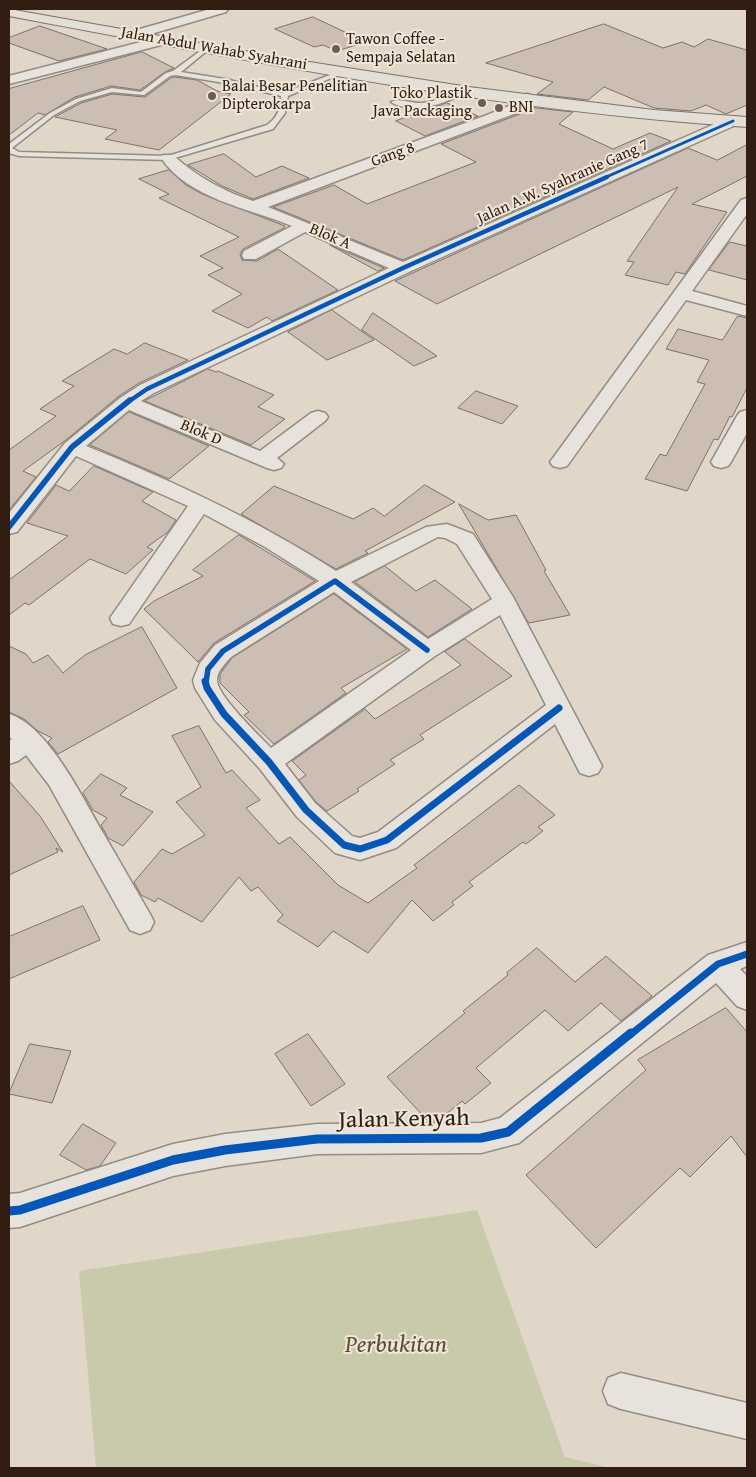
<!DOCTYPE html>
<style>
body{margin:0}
#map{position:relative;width:756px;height:1477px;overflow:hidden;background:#e0d7c9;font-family:"Gentium Book Plus",serif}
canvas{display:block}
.frame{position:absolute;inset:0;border:10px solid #311d12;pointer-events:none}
</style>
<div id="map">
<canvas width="756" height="1477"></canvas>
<div class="frame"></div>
</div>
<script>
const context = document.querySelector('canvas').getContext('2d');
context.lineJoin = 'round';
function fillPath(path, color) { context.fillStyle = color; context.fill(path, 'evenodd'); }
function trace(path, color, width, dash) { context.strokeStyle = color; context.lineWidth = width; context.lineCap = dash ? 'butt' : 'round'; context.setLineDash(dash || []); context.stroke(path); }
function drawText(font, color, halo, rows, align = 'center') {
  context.font = font + ' "Gentium Book Plus",serif'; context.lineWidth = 4; context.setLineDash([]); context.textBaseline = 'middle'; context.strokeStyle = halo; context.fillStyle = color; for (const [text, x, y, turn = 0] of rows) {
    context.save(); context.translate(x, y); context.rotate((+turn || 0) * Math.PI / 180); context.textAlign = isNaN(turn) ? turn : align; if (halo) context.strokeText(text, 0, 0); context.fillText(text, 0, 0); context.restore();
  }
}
fillPath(new Path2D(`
 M477 1210 565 1457 610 1468H96L79 1271Z`), '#c9caab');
const building = new Path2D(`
 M313 17 366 42 337 51 323 45 314 47 275 29Z
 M604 24 663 48 682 42 694 47 708 39 747 50V105L726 114 706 105 691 111 654 108 604 87 588 100 537 94 553 82 486 63Z
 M40 26 107 49 59 61 9 43V38Z
 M142 52 174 68 165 72 140 90 111 86 75 97 45 115 38 113 9 135V89Z
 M175 77 197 80 217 91 231 94 159 150 105 139 117 130 55 117 81 103 112 94 145 97 171 78Z
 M447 103 478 116 425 136 396 121Z
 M528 107 573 112 559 124 613 149 650 133 671 141 403 260 273 207 334 185 367 204 476 162 441 144 520 114Z
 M747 145V176L692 204 727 212 685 274 676 272 668 285 625 275 634 262 627 261 678 187 437 304 395 281 688 148 717 160Z
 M224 154 256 177 282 166 309 178 253 199 222 186 188 165Z
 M169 170 186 185 202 194 285 226 284 228 243 249 240 254 242 260 257 261 278 249 338 290 272 321 267 317 248 328 212 311 242 294 208 275 223 268 200 256 239 237 159 198 169 194 139 179Z
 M730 242 747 246V280L709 270Z
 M330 245 384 268 378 271Z
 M332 310 374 340 327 360 288 332Z
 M373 313 437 356 414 366 362 330Z
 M738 316 747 318V388L732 417 730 416 718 440 714 439 687 491 645 479 660 454 666 456 705 384 697 382 709 360 666 349 678 329 722 340Z
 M145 343 188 360 139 383 119 396 66 440 23 471 36 477 9 510V450L56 416 40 409 74 386 62 381 114 349 127 354Z
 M208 369 216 372 218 371 274 395 258 407 285 419 251 445 145 401Z
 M476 391 518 406 502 424 458 408Z
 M129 412 209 446 169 479 90 445Z
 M94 466 153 492 142 501 176 520 168 532 147 547 153 550 126 574 90 559 29 605 25 603 9 615V580L68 536 27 523 56 485 69 491Z
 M425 485 455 502 365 551 368 553 336 569 241 514 274 486 353 519 373 508 384 516Z
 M459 504 488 520 516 515 546 570 544 571 570 615 529 623Z
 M239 535 315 581 214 643 198 662 144 609 154 601 203 576 193 570Z
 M385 566 416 591 435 580 472 609 428 637 355 582Z
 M334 594 407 649 341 688 346 693 274 744 244 715 249 712 220 683V674L232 658Z
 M142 627 177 688 58 754 48 742 52 738 38 731 24 719 9 712V646L26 654 33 663 48 655 63 673 85 655Z
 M465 639 512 676 420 735 424 739 390 760 395 764 357 789 359 791 327 811 316 802 299 780 306 775 292 761 365 709 375 719 461 665 445 652Z
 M199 726 226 773 232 770 260 800 246 808 279 844 290 837 338 885 368 903 417 868 414 865 519 785 555 815 538 827 543 831 526 844 523 842 469 882 473 886 452 902 454 905 433 921 412 900 368 953 333 931 318 947 277 921 283 915 258 887 251 891 239 877 202 922 158 898 155 902 141 895 134 882 162 849 172 854 205 835 176 802 201 787 172 736Z
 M101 774 127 788 120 795 153 812 123 846 108 838 101 825 107 818 93 810 83 793Z
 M9 781 40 816 63 852 56 848 58 852 9 875Z
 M83 906 100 940 9 979V937Z
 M537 948 575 982 606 956 652 996 621 1021 601 1003 568 1031 545 1010 476 1068 491 1083 465 1104 462 1101 438 1121H428L387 1077 465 1013 463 1011 508 975 507 973Z
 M726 1008 747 1032V1157L731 1136 690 1177 680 1168 596 1248 526 1175 646 1070 638 1060Z
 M308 1034 345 1084 311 1106 275 1054Z
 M30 1044 71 1051 52 1103 9 1094Z
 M83 1124 116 1143 100 1166 86 1170 60 1155Z`);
fillPath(building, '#ccbeb2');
trace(building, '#7a726a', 1);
const lane = new Path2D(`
 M207 46 209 47V49L181 72 225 79 283 93 343 70 348 71 288 96 285 113 273 129 168 160 19 156 9 153V144L50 113 76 99 112 88 141 92 166 73 173 71ZM175 75 225 83 281 96C281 109 277 118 267 125L168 156 19 152 12 148 54 115 80 101 112 92 144 95 170 76Z
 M462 89 467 90C449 104 412 115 391 102 398 97 413 104 423 103 436 102 449 94 462 89Z`);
const street = new Path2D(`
 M210 9H228L226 12 141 37H133L131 34 133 31Z
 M164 36 170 40 169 43 9 84V76Z
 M528 94 535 98 519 112 268 207 403 262 728 118H738L740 121 738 124 409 272 154 393 141 401 260 451 311 413 318 411 325 413 328 417 325 421 277 458 284 464 281 468 274 470 267 468 129 410 86 446C173 481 257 520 336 571L426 527 447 524 473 534 513 597 602 766 598 773 589 776 580 773 555 724 396 848 360 860 335 853 297 817 260 769 215 720 195 688 193 680 200 663 215 645 319 581 265 547 204 514 129 624 121 626 113 624 110 618 188 506 76 456 17 532 9 534V513L65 443 120 398 140 385 389 268 305 232 256 259H244L242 255 244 251 292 226C248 208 189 199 161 158L163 155H173C197 177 223 191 253 201L487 115 509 106 523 95ZM438 537 445 538 457 544 492 599 428 639 351 582ZM334 592 411 650 271 748C259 735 217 696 217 680 217 671 226 663 231 657ZM500 615 546 705 378 832 360 838 352 836 315 803 285 764 435 656Z
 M747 198V214L692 291 747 306V316L686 300 567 466 560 468 553 466 550 462 553 458 741 200Z
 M747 410V433L731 462 728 466 721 468 714 466 711 462 737 416 740 412Z
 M9 714C47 725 83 798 102 831 118 859 134 886 150 914L154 922 150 930 140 934 130 930 49 785 26 755 18 761 9 764V741L12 739 9 737Z
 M747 942V966L740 969 747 976V1010L737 1006 716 983 519 1143 481 1153 317 1154 225 1166 173 1176 20 1227 9 1228V1194L20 1193 173 1144 225 1134 317 1124 481 1123 500 1118 708 955Z
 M621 1373 747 1403V1439L621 1409 608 1404 603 1391 608 1378Z`);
const highway = new Path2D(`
 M9 9 284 58 469 87 654 110 747 117V127C499 111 253 62 9 16Z`);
trace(lane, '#938c83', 3);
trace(street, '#938c83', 3);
trace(highway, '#7a726a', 2);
fillPath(lane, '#e7e3dc');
fillPath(street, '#e7e3dc');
fillPath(highway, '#e3ded6');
trace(new Path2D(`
 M604 178 733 121`), '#0057b8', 3);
trace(new Path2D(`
 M128 402 147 389 403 268 607 177`), '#0057b8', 4.5);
trace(new Path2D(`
 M9 527 72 447 130 400
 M206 682 208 669 223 651 335 581 427 650`), '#0057b8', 5.5);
trace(new Path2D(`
 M205 681 207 688 224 714 269 762 306 810 344 845 360 849 387 840 559 708
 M630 1035 718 964 747 954`), '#0057b8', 7);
trace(new Path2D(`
 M9 1211 20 1210 173 1160 225 1150 317 1139 481 1138 508 1132 631 1033`), '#0057b8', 9);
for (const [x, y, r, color] of [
 [336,49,5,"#6e5e52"],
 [212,96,5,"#6e5e52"],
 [482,103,5,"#6e5e52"],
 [499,108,5,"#6e5e52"]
]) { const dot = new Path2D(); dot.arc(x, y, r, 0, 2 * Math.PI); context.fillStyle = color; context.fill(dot); trace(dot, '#f1e7d6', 2); }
drawText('16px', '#311d12', '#f1e7d6', [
 ["Tawon Coffee -",346,40],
 ["Sempaja Selatan",346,58],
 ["Balai Besar Penelitian",222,87],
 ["Dipterokarpa",222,105],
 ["Toko Plastik",472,94,"right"],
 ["Java Packaging",472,112,"right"],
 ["BNI",509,108]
], 'left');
drawText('16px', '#311d12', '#f1e7d6', [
 ["Jalan Abdul Wahab Syahrani",214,49,10],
 ["Gang 8",393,155,-20],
 ["Jalan A.W. Syahranie Gang 7",563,182,-24],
 ["Blok A",330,237,23],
 ["Blok D",201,433,23]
]);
drawText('24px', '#311d12', '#f1e7d6', [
 ["Jalan Kenyah",404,1120,-1]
]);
drawText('italic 24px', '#594e38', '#f1e7d6', [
 ["Perbukitan",396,1346]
]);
</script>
